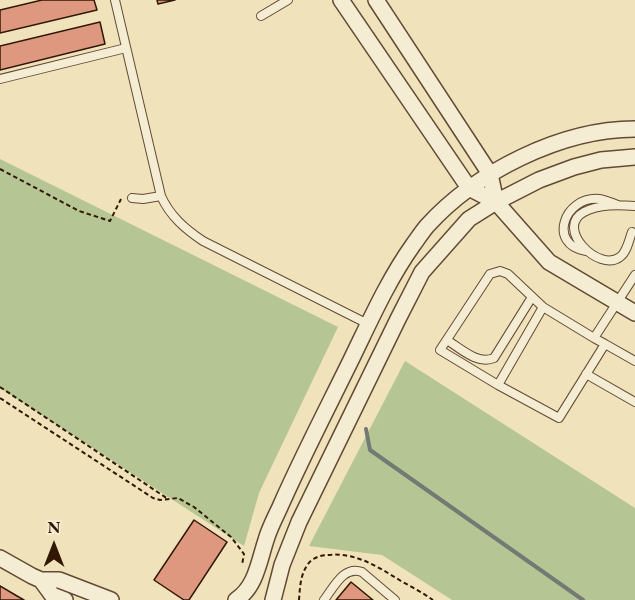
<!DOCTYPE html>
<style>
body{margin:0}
#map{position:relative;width:635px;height:600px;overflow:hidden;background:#f0e3bc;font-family:"EB Garamond",serif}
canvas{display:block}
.north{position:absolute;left:24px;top:516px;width:60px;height:60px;-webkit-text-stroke:4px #f5edd3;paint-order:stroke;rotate:0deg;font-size:16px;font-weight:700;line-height:24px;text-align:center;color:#321705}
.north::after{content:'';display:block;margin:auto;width:21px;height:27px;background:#321705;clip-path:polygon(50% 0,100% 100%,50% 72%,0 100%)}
</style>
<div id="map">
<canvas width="635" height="600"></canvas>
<div class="north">N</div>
</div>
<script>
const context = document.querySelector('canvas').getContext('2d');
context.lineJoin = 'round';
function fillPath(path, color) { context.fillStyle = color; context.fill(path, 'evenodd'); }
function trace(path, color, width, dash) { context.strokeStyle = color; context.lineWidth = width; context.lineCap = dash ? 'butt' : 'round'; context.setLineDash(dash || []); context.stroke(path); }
fillPath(new Path2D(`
 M0 159 338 327 259 493 244 546 0 388Z
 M405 361 635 508V600H452L382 555 309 546Z`), '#b5c594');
trace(new Path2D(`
 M366 429 370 450 583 600`), '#747973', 4);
const building = new Path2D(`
 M42 0H94L97 10 0 33V10Z
 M157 0H175L158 4Z
 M100 22 105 44 0 70V46Z
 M194 520 227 542 189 600H184L154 580Z
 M351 582 373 600H336Z
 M0 586 17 596 24 600H0Z`);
fillPath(building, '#de9880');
trace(building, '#321705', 1.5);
const lane = new Path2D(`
 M115 0 161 196C170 216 185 229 203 241L368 324
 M261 16 288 0
 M0 79 126 48
 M132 198 143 199 161 196
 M632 232C629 240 627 252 620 257 599 273 554 228 584 212 599 204 619 205 635 206
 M586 251C547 245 564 196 599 199 606 200 612 203 618 205
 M543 307 498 385 440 350 490 274 500 271 508 274 543 307 594 338 635 275
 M447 340C461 349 478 365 494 358L532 297
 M605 344 635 361
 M586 374 635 402
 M498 385 559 418 605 344 594 338
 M324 600C334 587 344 565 362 572L395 600`);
const street = new Path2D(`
 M341 0 469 188 496 202 549 262 635 313
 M376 0 490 174 496 202
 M0 558 32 576 41 580H59L111 600
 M41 580 52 595 65 600
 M236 600C256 587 259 561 266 540 269 529 275 518 280 507 302 457 327 409 351 360 370 321 388 280 413 245 418 238 422 232 427 226 476 172 561 129 635 129
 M273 600 282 565 299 522 398 319 422 272 469 219 496 202 539 180 574 167 601 160 635 157`);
trace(lane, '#624a33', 10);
trace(street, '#624a33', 18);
trace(new Path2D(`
 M0 169 79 211 110 221 121 199
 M0 387 168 499
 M0 398 153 498 160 500 178 498 194 507 231 537 244 554 242 565
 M299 600C300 588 300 575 308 564 312 558 321 555 328 555 356 552 378 567 401 581 412 587 423 593 433 600`), '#321705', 2, [4.5, 3]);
trace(lane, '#f5edd3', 8);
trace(street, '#f5edd3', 15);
</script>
